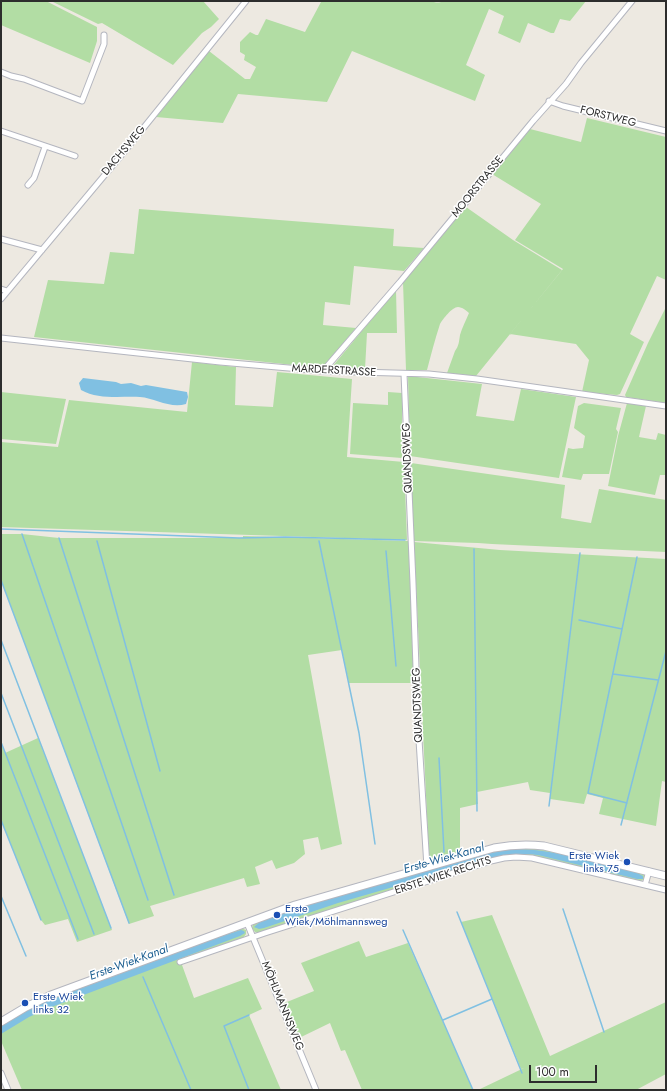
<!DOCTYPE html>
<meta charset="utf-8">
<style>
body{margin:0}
#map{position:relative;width:667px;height:1091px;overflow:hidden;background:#ede9e1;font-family:Jost,sans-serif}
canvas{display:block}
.frame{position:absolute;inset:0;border:2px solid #2d2d2d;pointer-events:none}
.scale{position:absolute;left:529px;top:1065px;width:68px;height:18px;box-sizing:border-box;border:2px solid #2d2d2d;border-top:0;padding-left:5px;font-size:12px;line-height:14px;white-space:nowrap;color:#2d2d2d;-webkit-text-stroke:3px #fff;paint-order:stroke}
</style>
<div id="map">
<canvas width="667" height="1091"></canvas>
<div class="frame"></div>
<div class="scale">100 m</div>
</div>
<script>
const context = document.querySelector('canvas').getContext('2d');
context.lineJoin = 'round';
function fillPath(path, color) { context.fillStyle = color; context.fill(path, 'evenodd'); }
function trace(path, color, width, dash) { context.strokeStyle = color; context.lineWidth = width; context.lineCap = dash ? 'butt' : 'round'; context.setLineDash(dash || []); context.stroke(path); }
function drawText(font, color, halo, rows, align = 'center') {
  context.font = font + ' Jost,sans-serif'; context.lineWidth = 3; context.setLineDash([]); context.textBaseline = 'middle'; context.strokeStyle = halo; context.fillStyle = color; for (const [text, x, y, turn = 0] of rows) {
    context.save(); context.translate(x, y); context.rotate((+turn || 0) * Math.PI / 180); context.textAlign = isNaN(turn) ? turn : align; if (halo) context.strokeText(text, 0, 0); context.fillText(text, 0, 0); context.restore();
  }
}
fillPath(new Path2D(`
 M1 1H46L97 27V41L90 63 1 25Z
 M51 1H203L219 19 211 27 202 33 173 65 102 23 98 24Z
 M319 1H432C436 3 439 3 443 1H586L570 21 560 19 554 33H551L528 23 520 43 498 33 504 16 489 9 466 65 485 75 475 101 352 51 327 102 238 94 223 123 156 117 209 51 245 79H250L256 67 244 60 245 55 240 52V42L250 32 256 35H258L266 19 305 32 321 2Z
 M587 118 666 137V280L657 276 630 334 644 342 620 394 617 395 582 392 589 360 576 344 510 334 563 269 515 240 541 204 492 174 530 129 581 142Z
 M466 207 513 240 562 270 476 376 447 373 455 351C459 346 459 341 460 335 462 328 466 320 469 313 467 311 462 307 458 307 452 307 443 319 440 324 435 339 431 355 427 370H406L403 282Z
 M139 209 394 229 393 246 424 248 404 271 354 266 350 305 325 302 323 325 356 328 324 366 321 368 34 337 48 280 104 284 110 252 134 254Z
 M396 290 397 333H367L365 369 332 367Z
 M666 307V403L626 397 625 395 648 343Z
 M192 362 236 367 235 405 273 407 277 372 352 379 347 457 404 462 407 540 1 527V442L58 447 69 400 187 412Z
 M408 376 482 384 476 416 514 421 521 389 576 397 559 478 410 456Z
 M1 392 66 399 56 444 1 439Z
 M388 392 402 393V458L350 454 353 403 388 405Z
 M584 403 621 408 616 429 618 432 609 474H583L581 480 562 477 568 448 573 449 583 448 585 436 574 428 578 406Z
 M627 403 646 406 639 437 656 440 658 433 666 435V475H660L655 495 608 486 618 436Z
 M411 463 565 485 561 518 591 523 599 489 666 500V552L492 544 478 543 413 541 411 485 412 484 410 467Z
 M1 534H22L59 538H243V536L409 541 414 683H349L342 650 308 655 342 844 321 850 318 837 303 840 305 854 294 863 276 869 272 860 255 867 260 884 247 887 244 878 150 906 154 916 129 924 1 580Z
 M414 542 500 550 666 559V782L662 781 656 826 599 814 603 798 587 794 584 804 550 799V793L530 790 528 782 477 792 478 804 460 808V852L429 859Z
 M38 738 112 930 77 942 68 919 45 925 41 920 1 820V742L5 753Z
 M538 847 644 874V879L641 881H638L540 858 493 859 392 890 259 933 255 932 252 928 253 924 281 912 496 850Z
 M492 915 550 1056 666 1002V1074L636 1090H478L524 1068 521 1069 461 922Z
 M241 928 246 930V934L243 938 181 960 183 964 182 965 194 998 248 978 262 1009 249 1015 281 1090H22L1 1041V1024L26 1009 27 1011 28 1010 27 1009 47 999Z
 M359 941 366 957 408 943 473 1090H362L345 1050 341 1051 330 1023 297 1039 282 1004 314 991 301 963Z`), '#b2dda4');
fillPath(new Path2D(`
 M83 378 116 382 121 384 131 383 141 386 146 385 187 392 188 397 186 404C170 409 155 398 140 397 121 396 99 400 81 390L79 383Z
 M513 849C555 849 596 863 637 873L643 876V879H637L538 855C525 853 513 854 500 856L338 903 264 928 259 929 254 927 260 922 304 906 490 853Z
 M241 930 244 931 245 933 240 936 49 1008 29 1017 1 1034V1026L28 1010 49 1000 222 936Z`), '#80c0e2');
trace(new Path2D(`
 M1 529 239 538 285 537 405 540
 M22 534 148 900
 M59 538 174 895
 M97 541 160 771
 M319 541 359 733 375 844
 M474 549 477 811
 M386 551 396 666
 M1 580 129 923
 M579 620 622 629
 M1 640 111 928
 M613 674 658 680
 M1 693 94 934
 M1 742 78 939
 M439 758 444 852
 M627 803 588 793 637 557
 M549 806 580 553
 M1 820 41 920
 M621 825 666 651
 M1 896 26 956
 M563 909 604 1032
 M457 912 522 1073
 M403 930 473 1090
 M143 977 191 1090
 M249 1015 224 1026 249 1090
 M443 1020 492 999`), '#80c0e2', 1.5);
const street = new Path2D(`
 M1 72 11 76 24 79 82 101 104 44V35
 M549 101 563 106 666 131
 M1 131 75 156
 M28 185 34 178 45 147
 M1 239 42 250
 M1 289 7 291
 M1 299 124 152 246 1
 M1 338 220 362 323 371 429 374 477 379 666 406
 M323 371 400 282 533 121 566 84 581 63 632 1
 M404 374 413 583 418 724 427 867
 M645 885 649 871
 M247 923 316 1090
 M180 962 265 933 491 861 504 858 516 857 532 858 666 890
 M1 1073 8 1090`);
const secondary = new Path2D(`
 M1 1022 26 1007 51 995 295 905 494 848C510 845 527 844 544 846L666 876`);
trace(street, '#b4b6bf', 7);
trace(secondary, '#b4b6bf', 9);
trace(street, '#fff', 5);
trace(secondary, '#fff', 7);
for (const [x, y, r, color] of [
 [627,862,4,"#1a4fb4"],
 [277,915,4,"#1a4fb4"],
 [25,1003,4,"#1a4fb4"]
]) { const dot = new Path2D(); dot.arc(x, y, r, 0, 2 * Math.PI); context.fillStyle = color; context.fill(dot); trace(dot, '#fff', 1.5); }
drawText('11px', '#2d2d2d', '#fff', [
 ["FORSTWEG",608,117,14],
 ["DACHSWEG",124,151,-50],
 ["MOORSTRASSE",478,187,-51],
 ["MARDERSTRASSE",334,371,3],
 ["QUANDSWEG",408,458,-92],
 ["QUANDTSWEG",418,705,-92],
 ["ERSTE WIEK RECHTS",443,876,-18],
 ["MÖHLMANNSWEG",282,1006,68]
]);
drawText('11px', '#164399', '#fff', [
 ["Erste Wiek",619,856,"right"],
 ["links 75",619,869,"right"],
 ["Erste",285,909],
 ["Wiek/Möhlmannsweg",285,922],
 ["Erste Wiek",33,997],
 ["links 32",33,1010]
], 'left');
drawText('italic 12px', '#1d5f91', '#fff', [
 ["Erste-Wiek-Kanal",444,859,-16],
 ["Erste-Wiek-Kanal",129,963,-20]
]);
</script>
